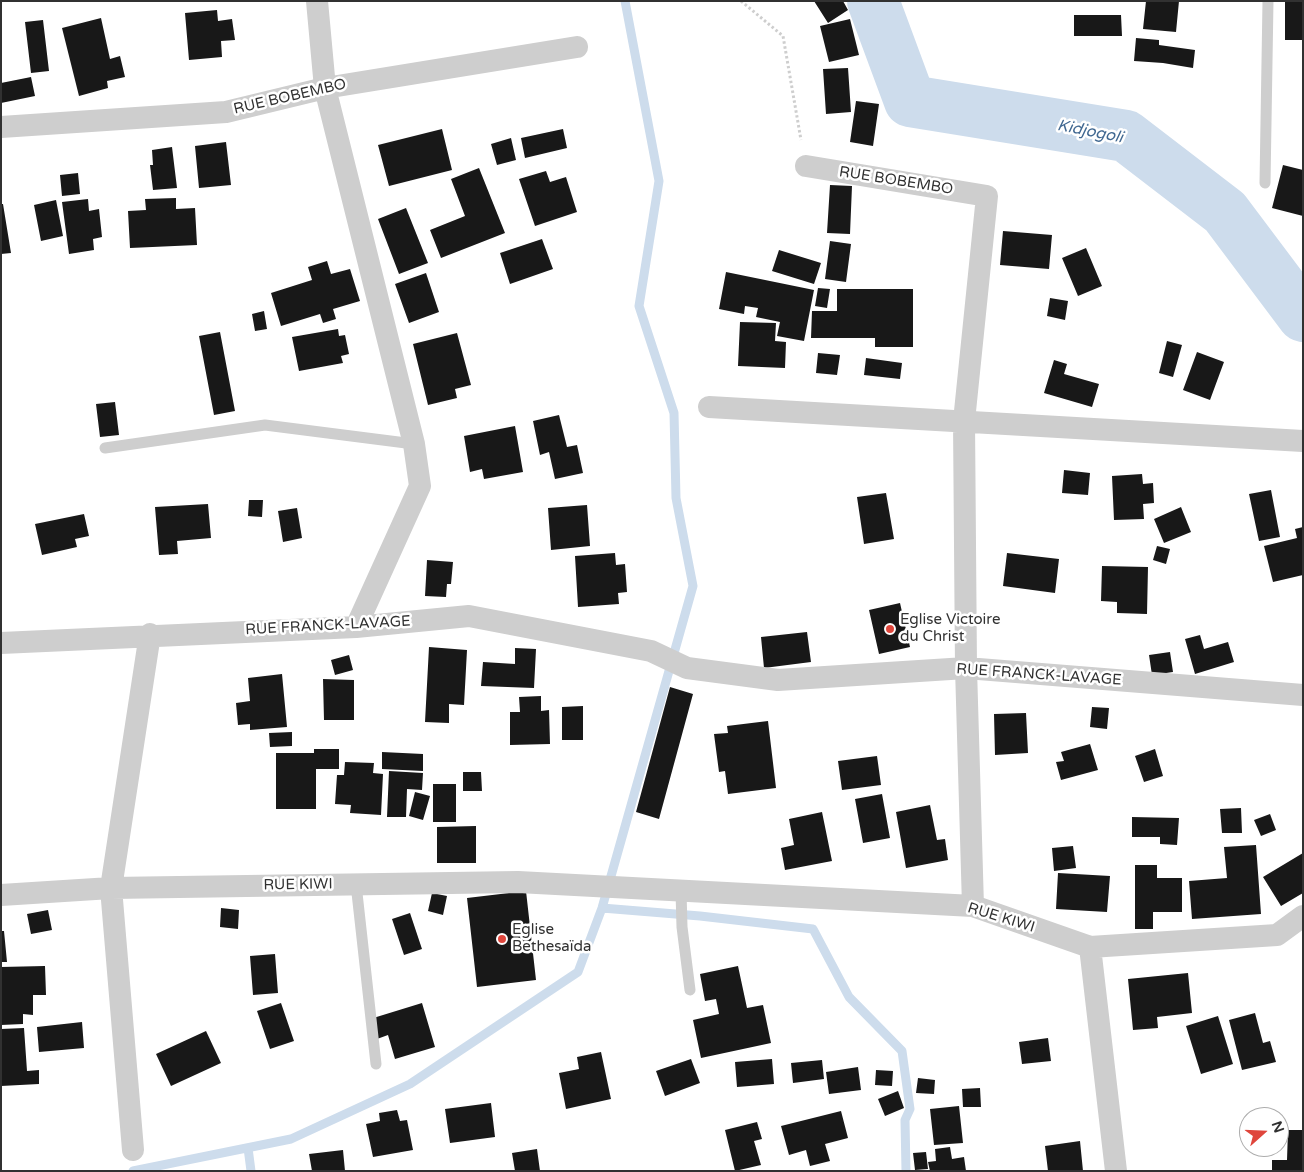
<!DOCTYPE html>
<meta charset="utf-8">
<style>
body{margin:0}
#map{position:relative;width:1304px;height:1172px;overflow:hidden;background:#fff;font-family:"Varela Round",sans-serif}
canvas{display:block}
.frame{position:absolute;inset:0;border:2px solid #313131;pointer-events:none}
.north{position:absolute;left:1239px;top:1107px;width:50px;height:50px;box-sizing:border-box;background:#fff;border:1px solid #adadad;border-radius:50%;rotate:70deg;font-size:14px;font-weight:700;line-height:20px;text-align:center;color:#313131}
.north::after{content:'';display:block;margin:auto;width:18px;height:22px;background:#df463c;clip-path:polygon(50% 0,100% 100%,50% 72%,0 100%)}
</style>
<div id="map">
<canvas width="1304" height="1172"></canvas>
<div class="frame"></div>
<div class="north">N</div>
</div>
<script>
const context = document.querySelector('canvas').getContext('2d');
context.lineJoin = 'round';
function trace(path, color, width, dash) { context.strokeStyle = color; context.lineWidth = width; context.lineCap = dash ? 'butt' : 'round'; context.setLineDash(dash || []); context.stroke(path); }
function fillPath(path, color) { context.fillStyle = color; context.fill(path, 'evenodd'); }
function drawText(font, color, halo, rows, align = 'center') {
  context.font = font + ' "Varela Round",sans-serif'; context.lineWidth = 5; context.setLineDash([]); context.textBaseline = 'middle'; context.strokeStyle = halo; context.fillStyle = color; for (const [text, x, y, turn = 0] of rows) {
    context.save(); context.translate(x, y); context.rotate((+turn || 0) * Math.PI / 180); context.textAlign = isNaN(turn) ? turn : align; if (halo) context.strokeText(text, 0, 0); context.fillText(text, 0, 0); context.restore();
  }
}
trace(new Path2D(`
 M602 908 700 916 813 929 849 997 902 1051 910 1109 905 1120 906 1171
 M248 1148 251 1171
 M133 1171 291 1139 410 1084 578 972 602 908 693 586 676 498 674 413 639 306 659 181 625 1`), '#cddcec', 9);
trace(new Path2D(`
 M873 1 910 101 1126 136 1225 212 1303 316`), '#cddcec', 52);
fillPath(new Path2D(`
 M814 1H843L848 10 828 23Z
 M1146 1H1179L1176 32 1143 29Z
 M1285 1H1303V40H1285Z
 M217 10 218 21 232 19 235 40 221 41 222 57 189 60 185 13Z
 M1074 15H1121L1122 36H1074Z
 M101 18 110 59 120 56 125 77 107 81 108 88 79 96 62 28Z
 M850 19 859 55 829 62 820 26Z
 M43 20 49 71 31 73 25 22Z
 M1136 38 1159 40V45L1195 50 1193 68 1163 63 1134 61Z
 M848 68 851 112 826 114 823 69Z
 M31 77 35 96 1 103V83Z
 M856 101 879 104 873 146 850 142Z
 M442 129 452 170 389 186 378 145Z
 M563 129 567 148 525 158 521 138Z
 M511 138 516 160 497 165 491 144Z
 M226 142 231 185 199 188 195 146Z
 M172 147 177 188 153 190 150 165H153L152 150Z
 M1283 165 1303 170V216L1272 208Z
 M479 168 505 233 441 258 430 230 465 216 451 179Z
 M546 171 550 182 566 177 577 212 535 226 519 179Z
 M78 173 80 194 62 196 60 175Z
 M830 185 852 186 850 234 827 233Z
 M176 198V209L195 208 197 245 130 248 128 211 146 210 145 199Z
 M88 199 89 211 99 209 102 237 93 239 94 250 69 254 62 202Z
 M56 200 63 236 41 241 34 205Z
 M1 204H3L11 253 1 254Z
 M406 208 428 263 399 274 378 219Z
 M1003 231 1052 235 1049 269 1000 265Z
 M542 239 553 269 510 284 500 253Z
 M830 241 851 244 846 282 825 279Z
 M1086 248 1102 286 1078 296 1062 258Z
 M779 250 821 263 814 284 772 271Z
 M327 261 331 274 350 269 360 301 333 309 336 319 323 323 320 314 281 326 271 293 312 280 308 267Z
 M726 272 814 290 804 341 777 336 780 322 756 317 758 308 745 306 744 314 719 309Z
 M426 273 439 312 409 323 395 284Z
 M818 288 830 289 827 308 815 306Z
 M837 289H913V347H875V338H811L812 311H837Z
 M1050 298 1068 301 1065 320 1047 316Z
 M264 311 267 329 255 331 252 314Z
 M740 322 776 323 775 341 786 342 785 368 738 366Z
 M338 329 339 336 345 335 349 354 341 356 343 363 299 371 292 337Z
 M220 332 235 411 214 415 199 336Z
 M457 333 471 385 455 389 457 398 428 405 413 344Z
 M1167 341 1182 345 1173 377 1159 373Z
 M1197 352 1224 362 1210 400 1183 390Z
 M818 353 840 355 837 375 816 373Z
 M866 358 902 363 900 379 864 375Z
 M1054 360 1067 364 1064 374 1099 384 1092 407 1044 393Z
 M115 402 119 435 100 437 96 404Z
 M559 415 567 447 577 445 583 473 555 479 549 452 540 455 533 421Z
 M515 426 523 472 484 479 482 469 470 472 464 436Z
 M1064 470 1090 473 1088 495 1062 493Z
 M1142 474 1143 484 1153 483 1154 503 1143 504 1144 519 1114 520 1112 476Z
 M1271 490 1280 537 1259 541 1249 494Z
 M886 493 894 539 864 544 857 497Z
 M249 500H263L262 517 248 516Z
 M208 504 211 538 177 541 178 554 159 555 155 507Z
 M587 505 590 546 551 550 548 508Z
 M1181 507 1191 532 1164 543 1154 519Z
 M297 508 302 538 283 542 278 511Z
 M84 514 89 536 75 539 77 547 42 555 35 524Z
 M1303 527V575L1273 582 1264 546 1297 538 1295 529Z
 M1157 546 1170 549 1166 564 1153 560Z
 M615 553 616 565 625 564 627 592 618 593 619 604 578 607 575 556Z
 M1007 553 1059 559 1055 593 1003 586Z
 M427 560 453 562 451 584H447L446 597 425 596Z
 M1102 566 1148 567 1147 614 1117 613V602L1101 601Z
 M900 603 910 647 879 654 869 610Z
 M807 632 811 662 764 668 761 637Z
 M1200 635 1204 649 1228 642 1234 662 1195 674 1185 639Z
 M429 647 467 650 464 705 449 704V723L425 722Z
 M515 648 536 649 534 688 481 686 483 662 515 664Z
 M1170 652 1173 672 1152 675 1149 655Z
 M349 655 353 670 335 675 331 660Z
 M282 674 287 727 250 730V724L238 725 236 703 250 701 248 678Z
 M323 679 354 680V720H324Z
 M670 687 693 694 659 819 636 812Z
 M541 696V711L549 710 550 744 510 745V712H520L519 697Z
 M583 706V740H562V707Z
 M1092 707 1109 708 1107 729 1090 727Z
 M1026 713 1028 753 995 755 994 714Z
 M768 721 776 788 728 794 725 771 719 772 714 734 728 733 727 726Z
 M292 732V746L270 747 269 733Z
 M1090 744 1098 770 1061 780 1056 762 1064 761 1061 752Z
 M314 749H339V769H316V809H276V753H314Z
 M1155 749 1163 776 1144 782 1135 756Z
 M382 752 423 754V771L382 769Z
 M877 756 881 785 842 790 838 761Z
 M345 762 374 763 373 773 383 774 381 815 350 813 351 805 335 804 337 775H344Z
 M389 771 423 773 422 790 407 789 406 817H387Z
 M463 772H481L482 791H463Z
 M433 784H456V822H433Z
 M415 792 430 796 423 820 409 816Z
 M882 794 890 838 863 843 855 799Z
 M930 805 937 840 945 839 948 860 906 868 896 812Z
 M1241 808 1242 833H1222L1220 809Z
 M822 812 832 861 785 870 781 848 794 845 789 819Z
 M1270 814 1276 830 1261 836 1254 820Z
 M1132 817 1179 818 1177 845 1160 844V837H1132Z
 M476 826V863H437V827Z
 M1256 845 1261 914 1192 919 1189 881 1227 878 1224 847Z
 M1073 846 1076 868 1054 871 1052 848Z
 M1303 853V893L1281 906 1263 877Z
 M1135 865H1157V878H1182V912H1153V929H1135Z
 M1058 873 1110 876 1107 912 1056 909Z
 M526 891 536 980 477 987 467 898Z
 M432 893 447 896 443 915 428 911Z
 M221 908 239 910 238 929 220 927Z
 M48 910 52 930 31 934 27 914Z
 M410 913 422 949 404 955 392 919Z
 M1 931H4L7 962H1Z
 M275 954 278 993 253 995 250 956Z
 M45 966 46 995H33V1015L23 1014V1024L1 1025V967Z
 M738 966 747 1008 763 1005 771 1043 701 1058 693 1020 719 1014 716 999 705 1001 700 974Z
 M1188 973 1192 1013 1157 1017 1158 1028 1133 1030 1128 979Z
 M281 1003 294 1041 270 1049 257 1011Z
 M422 1003 435 1047 395 1059 388 1035 377 1039 370 1019Z
 M1255 1013 1263 1043 1270 1041 1276 1062 1242 1070 1229 1020Z
 M1218 1016 1233 1064 1201 1074 1186 1026Z
 M82 1022 84 1048 39 1052 37 1027Z
 M24 1028 27 1071 39 1070V1084L1 1086V1029Z
 M206 1031 221 1063 171 1086 156 1054Z
 M1048 1038 1051 1061 1022 1064 1019 1042Z
 M601 1052 611 1099 566 1109 559 1073 579 1069 577 1057Z
 M691 1059 700 1083 665 1096 656 1071Z
 M772 1059 774 1084 737 1087 735 1062Z
 M822 1060 824 1079 793 1083 791 1063Z
 M858 1067 861 1090 829 1094 826 1072Z
 M876 1070 893 1071 892 1086 875 1085Z
 M918 1078 935 1080 934 1094 916 1093Z
 M980 1088 981 1107H963L962 1089Z
 M898 1091 904 1108 885 1116 878 1099Z
 M491 1103 495 1137 450 1143 445 1109Z
 M959 1106 963 1143 934 1145 930 1109Z
 M397 1110 400 1121 407 1120 413 1150 373 1157 366 1124 380 1121 379 1113Z
 M841 1111 848 1138 825 1144 830 1161 810 1166 806 1150 789 1155 781 1126Z
 M757 1122 762 1139 754 1141 761 1165 735 1171 725 1130Z
 M1288 1130H1303V1171H1272V1160H1287Z
 M1080 1141 1083 1171H1048L1045 1146Z
 M950 1147 952 1159 964 1157 966 1171H930L928 1162 936 1161 935 1149Z
 M537 1149 540 1171H515L512 1153Z
 M343 1150 345 1171H312L309 1154Z
 M926 1152 928 1169 915 1170 913 1153Z`), '#181818');
trace(new Path2D(`
 M741 1 783 36 801 140`), '#cecece', 3, [2.5, 2.5]);
trace(new Path2D(`
 M1265 183 1268 1
 M105 448 265 425 414 444
 M356 884 376 1064
 M681 891 682 927 690 990`), '#cecece', 11);
trace(new Path2D(`
 M317 1 325 88 414 444 420 486 356 627
 M1 127 226 112 325 88 577 47
 M806 166 987 196 964 421 966 668 973 906
 M709 407 1303 441
 M1 643 356 627 469 616 651 651 687 668 778 680 966 668 1303 695
 M1 895 111 888 518 882 973 906 1090 947 1277 935 1303 916
 M1090 947 1116 1171
 M133 1150 111 888 150 634`), '#cecece', 22);
for (const [x, y, r, color] of [
 [890,629,5,"#df463c"],
 [502,939,5,"#df463c"]
]) { const dot = new Path2D(); dot.arc(x, y, r, 0, 2 * Math.PI); context.fillStyle = color; context.fill(dot); trace(dot, '#fff', 2); }
drawText('15px', '#313131', '#fff', [
 ["RUE BOBEMBO",290,97,-13],
 ["RUE BOBEMBO",896,181,9],
 ["RUE FRANCK-LAVAGE",328,626,-3],
 ["RUE FRANCK-LAVAGE",1039,675,4],
 ["RUE KIWI",298,885,-1],
 ["RUE KIWI",1001,918,17]
]);
drawText('15px', '#313131', '#fff', [
 ["Eglise Victoire",900,620],
 ["du Christ",900,637],
 ["Eglise",512,930],
 ["Bethesaïda",512,947]
], 'left');
drawText('italic 16px', '#416891', '#fff', [
 ["Kidjogoli",1090,132,11]
]);
</script>
